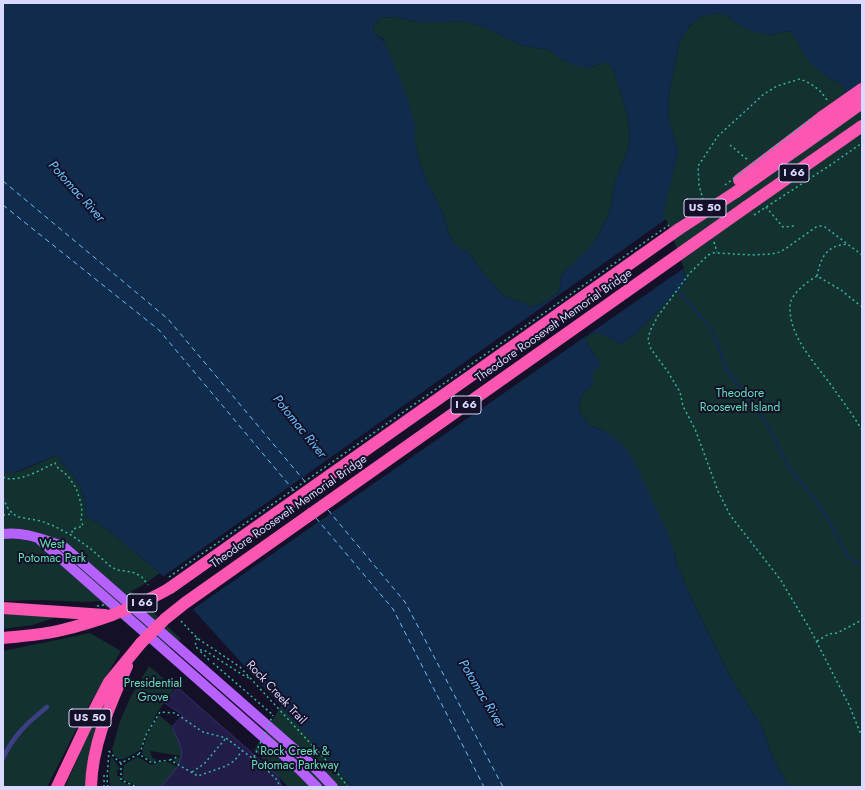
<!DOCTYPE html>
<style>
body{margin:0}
#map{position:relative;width:865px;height:790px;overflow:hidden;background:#131028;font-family:Jost,sans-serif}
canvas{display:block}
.frame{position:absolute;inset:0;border:4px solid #d9d8fe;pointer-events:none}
</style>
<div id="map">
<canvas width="865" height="790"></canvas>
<div class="frame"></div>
</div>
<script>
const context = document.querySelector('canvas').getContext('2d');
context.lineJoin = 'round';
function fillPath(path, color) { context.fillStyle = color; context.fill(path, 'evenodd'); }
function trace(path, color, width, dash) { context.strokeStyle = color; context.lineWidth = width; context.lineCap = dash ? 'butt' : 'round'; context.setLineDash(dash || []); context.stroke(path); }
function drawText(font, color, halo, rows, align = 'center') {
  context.font = font + ' Jost,sans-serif'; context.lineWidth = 4; context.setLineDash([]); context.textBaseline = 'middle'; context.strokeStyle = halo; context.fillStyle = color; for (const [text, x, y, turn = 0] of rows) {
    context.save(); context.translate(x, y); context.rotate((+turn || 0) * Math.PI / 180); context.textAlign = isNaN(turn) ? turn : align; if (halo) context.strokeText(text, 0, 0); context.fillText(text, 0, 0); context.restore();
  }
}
fillPath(new Path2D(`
 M719 13 724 14 743 27 772 35 785 31 791 32 794 35 803 53 829 78 840 83 862 113V787H789L774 760 761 725 733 682 695 606 678 568 674 552 604 431 589 425 580 412 579 408 581 397 583 393 593 385V371L600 362 588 346 586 336 597 333 611 338 621 344 636 334 686 281V278L664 219V211L666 199 678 152 670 124 668 111 670 88 679 45C683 35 692 20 703 16 708 14 714 14 719 13Z
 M396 17 417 22 459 21 467 22 481 26 521 45 549 50 562 60 589 68 603 63H609L614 70 623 99 628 118 630 137 629 147 615 182 611 206 607 217 599 234 592 245 571 266 564 271 561 276 560 286 558 292 548 300 533 307 503 295 481 270 472 257 466 251 459 248 455 245 449 234 444 215 427 181 420 162 415 145V125L383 39 375 34 373 31 374 26 380 18Z
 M58 455 62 464 72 473 80 486 85 503 86 517 101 524 160 573 140 587 131 591 181 639 162 654 99 601 85 602 41 600 3 601V471L7 473H13L20 471Z
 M3 611 62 615 33 625 3 629Z
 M90 633 121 651 84 714 47 787H3V651Z
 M149 666 175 688 157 713 139 751 124 759H118L114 755 112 749 120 721 131 696Z
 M111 683 91 748 88 787H65Z
 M281 706 325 755 352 787H288L254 750Z
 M159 715 172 726 171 728 207 759 187 770 173 761 175 759 181 756 150 751 152 757 157 760 152 762 144 756 142 753C145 739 151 727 159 715Z
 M111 756 119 767 120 770H117V776H120V781L134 787H110L109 775Z
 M137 757 140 758 151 765C161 760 167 760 177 767L176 769 201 787H140L122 779 124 765Z`), '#13312e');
fillPath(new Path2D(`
 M3 3H862V113L840 83 829 78 812 65 803 53 794 35 791 32 785 31 772 35 758 33 743 27 724 14 719 13 702 16 690 25 681 40 679 45 670 88 668 111 670 124 678 152 664 211V219L686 278V281L636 334 621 344 610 338 597 333 586 336 588 346 600 362 597 369 593 371V385L583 393 581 397 579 408 580 412 589 425 604 431 616 439 624 447 633 459 663 522 674 552 678 568 695 606 733 682 761 725 774 760 789 787H352L325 755 160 573 101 524 86 517 85 502 80 486 72 473 62 464 58 455 13 473H7L3 471ZM396 17 417 22 431 23 459 21 467 22 481 26 521 45 549 50 562 60 576 66 589 68 603 63H609L614 70 623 99 628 118 630 137 629 147 615 182 611 206 607 217 599 234 592 245 571 266 564 271 561 276 560 286 558 292 548 300 533 307 503 295 481 270 472 257 466 251 459 248 455 245 449 234 444 215 427 181 420 162 415 145V125L407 96 385 43C382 38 376 36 373 31L374 26 380 18Z`), '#102b4c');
fillPath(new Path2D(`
 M666 219 684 268 196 607 192 610 171 586 161 578Z`), '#131028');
trace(new Path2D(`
 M676 288 710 327 718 345 727 371 751 401 770 429 787 464 823 511 849 558 862 565`), '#102b4c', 3);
trace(new Path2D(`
 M3 181 168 319 307 484
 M3 205 159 330 295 492
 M314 493 321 501
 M302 501 309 509
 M328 510 405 602 503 787
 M316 518 393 609 484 787`), '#68c3fc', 1, [5, 4]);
const building = new Path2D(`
 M178 688 277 775 282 787H161L173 773 179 764 182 754 180 744 172 727 183 715 165 703Z`);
fillPath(building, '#221d48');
trace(building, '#382f74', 1);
trace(new Path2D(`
 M730 145 748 160
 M703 200 699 185 698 166 718 136 764 94 777 86 800 79 807 82 814 86 821 92 827 100
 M766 207 783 227 794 226
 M714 242 717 252
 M862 255 825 227 821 226 816 227 788 247 780 252 772 254 752 255 717 253H713L708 255 689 274 658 316 650 331 648 340 651 349 668 372 680 392 683 406 695 429 718 491 730 515 780 579 810 629 849 705 862 737
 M817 276C821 257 826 246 847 244
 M862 307 841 290 817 276C807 282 793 292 790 304 790 306 790 308 790 310 791 341 820 368 836 392 845 404 854 417 862 430
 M3 477C17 484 42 469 55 463L57 467 68 476 76 488 81 503 82 512 81 520 83 526 73 529 71 535
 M3 498 7 507 13 514 19 517 41 521 54 526 71 535 91 549 110 566 117 570 132 572 141 576 148 585
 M3 515 13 514
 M181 621 197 638 240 667 335 770 348 787
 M197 638 195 646 199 650
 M817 641 829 634 837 633 862 620
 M209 660 199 650H204L243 675 249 678
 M213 663 273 715
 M109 751 118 761 121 763 139 754 152 763 160 761 170 760 198 776 226 766 234 761 243 750
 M139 754 141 750 146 735 160 712 175 713 203 732 226 738 252 758 254 757 277 780 280 787
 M170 760 179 756
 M121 763V780L137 787
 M192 772 204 764 226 738
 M104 787V774
 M108 787 107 779 109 751`), '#33b7a5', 1.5, [2, 3]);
trace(new Path2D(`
 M3 758C14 735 27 723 47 707`), '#3d3f85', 4.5);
trace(new Path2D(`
 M3 534C24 531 44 540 63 546L300 754 318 771 333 787
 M40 540 287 758 299 769 317 787`), '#b661fc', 10);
trace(new Path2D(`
 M739 180 822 117
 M736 192 830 126
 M746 207 842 140
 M170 588 679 229
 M3 608 105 615
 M3 638C23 636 42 635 62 630 79 626 95 621 112 615
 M57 787 85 728 109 682 141 643
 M91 787C92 744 110 705 127 666`), '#fb56b2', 12);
trace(new Path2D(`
 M725 185 812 118
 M754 215 832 164 862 143
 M169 577 669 225
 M97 606 109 604
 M254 757 273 715`), '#33b7a5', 1.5, [2, 3]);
trace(new Path2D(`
 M822 117 862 89
 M830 126 862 103
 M842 140 862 126
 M679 229 736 192
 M112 615C132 607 152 599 170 588
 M141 643 165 619 185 603 746 207`), '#fb56b2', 12);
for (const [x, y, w] of [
 [794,173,30],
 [705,208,42],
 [466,405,30],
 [142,603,30],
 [90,718,42]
]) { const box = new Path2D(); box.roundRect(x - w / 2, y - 9, w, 18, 3); context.fillStyle = '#131028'; context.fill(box); trace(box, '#d9d8fe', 1); }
drawText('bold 11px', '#d9d8fe', null, [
 ["I 66",794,173],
 ["US 50",705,208],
 ["I 66",466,405],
 ["I 66",142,603],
 ["US 50",90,718]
]);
drawText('12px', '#d9d8fe', '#131028', [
 ["Theodore Roosevelt Memorial Bridge",554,326,-35],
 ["Theodore Roosevelt Memorial Bridge",289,512,-35],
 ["Rock Creek Trail",276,693,47]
]);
drawText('12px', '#64deb6', '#131028', [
 ["Theodore",740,394],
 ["Roosevelt Island",740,408],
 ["West",52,545],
 ["Potomac Park",52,559],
 ["Presidential",153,684],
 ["Grove",153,698],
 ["Rock Creek &",295,752],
 ["Potomac Parkway",295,766]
]);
drawText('italic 13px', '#68c3fc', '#131028', [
 ["Potomac River",76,192,48],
 ["Potomac River",299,427,51],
 ["Potomac River",481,694,59]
]);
</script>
